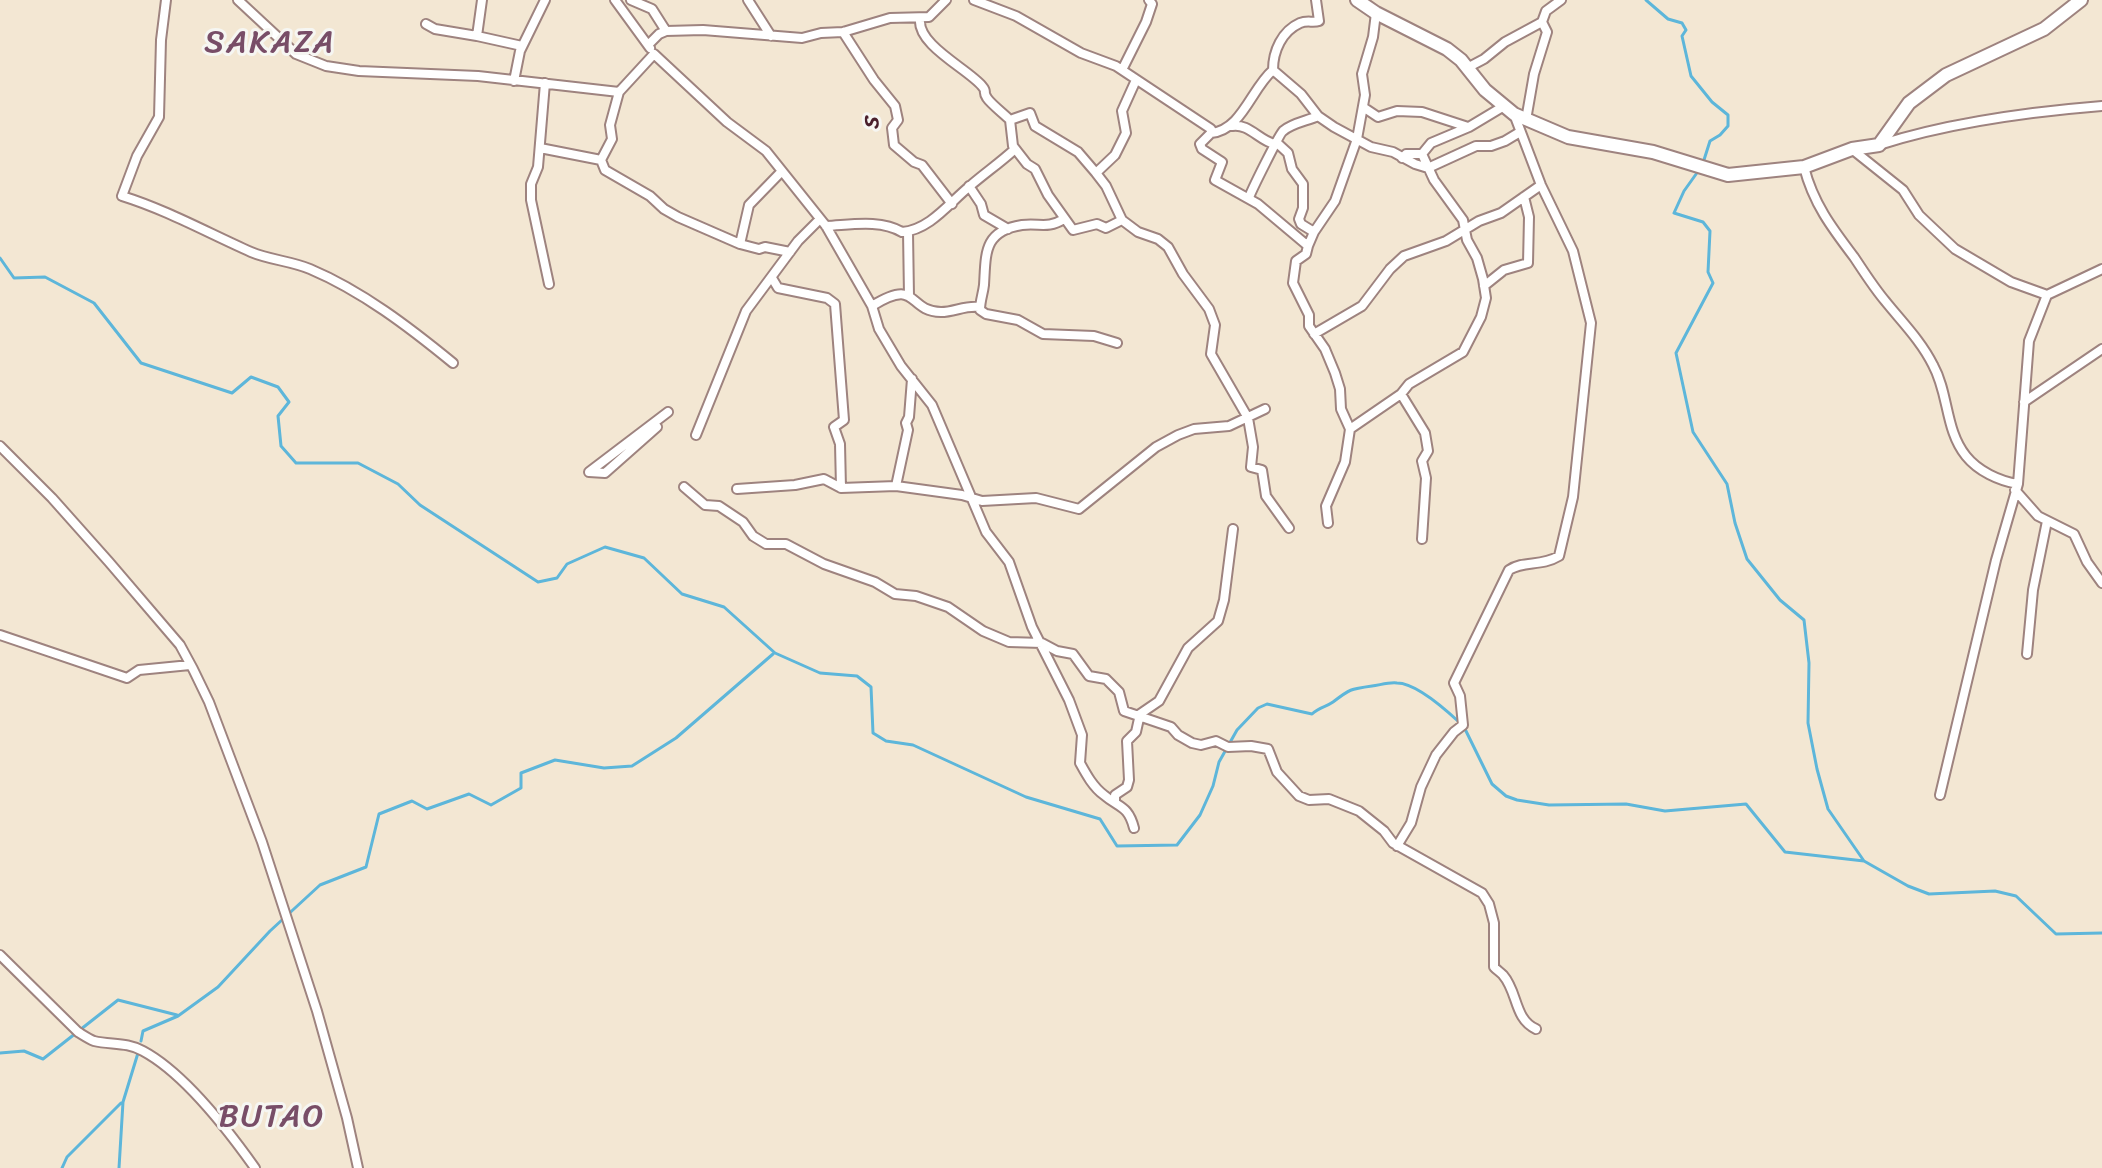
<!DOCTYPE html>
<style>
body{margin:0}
canvas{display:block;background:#f3e7d3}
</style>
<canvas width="2102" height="1168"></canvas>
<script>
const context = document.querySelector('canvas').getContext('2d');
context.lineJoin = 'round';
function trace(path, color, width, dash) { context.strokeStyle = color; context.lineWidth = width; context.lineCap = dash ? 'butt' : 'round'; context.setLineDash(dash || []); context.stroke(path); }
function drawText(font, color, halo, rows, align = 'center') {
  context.font = font + ' Sriracha,sans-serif'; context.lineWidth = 6; context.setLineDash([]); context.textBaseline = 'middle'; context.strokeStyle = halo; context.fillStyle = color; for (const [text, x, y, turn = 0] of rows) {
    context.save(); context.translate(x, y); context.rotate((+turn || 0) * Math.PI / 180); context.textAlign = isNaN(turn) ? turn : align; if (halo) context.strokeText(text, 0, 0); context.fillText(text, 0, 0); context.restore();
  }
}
trace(new Path2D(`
 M1646 0 1668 19 1682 23 1686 30 1682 36 1691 76 1712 102 1728 115V126L1720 135 1710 141 1703 163
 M1699 170 1684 191 1674 213 1703 222 1710 231 1708 272 1713 283 1676 353 1693 432 1727 484 1735 523 1747 559 1780 600 1804 620 1809 663 1808 723 1817 769 1828 809 1864 861
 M0 258 14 278 45 277 94 303 141 363 232 393 251 377 278 387 289 402 278 416 281 446 296 463H358L398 484 420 505 538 582 557 578 567 564 605 547 644 558 682 594 724 607 775 653 820 673 857 676 871 687 873 733 886 741 913 745 1026 797 1100 819 1117 846 1177 845 1200 815 1213 786 1219 762 1237 730 1258 708 1267 704 1312 714C1319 707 1326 707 1333 702 1350 689 1350 689 1372 686 1380 685 1389 682 1397 683 1415 683 1445 709 1459 722
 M1464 727 1492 784 1506 796 1517 800 1549 805 1626 804 1665 811 1746 804 1785 852 1864 861 1908 886 1929 894 1995 891 2016 896 2056 934 2102 933
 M141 1041 143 1031 178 1016 218 987 270 931 320 885 366 867 379 814 412 801 427 809 469 794 491 805 521 788V773L555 760 604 768 632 766 676 738 773 654
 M0 1053 24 1051 43 1059 118 1000 177 1015
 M62 1168 67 1157 121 1103
 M119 1168 123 1102 138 1053`), '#5db6da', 3);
const street = new Path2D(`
 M166 0 161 40 159 117 137 156 122 196C167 210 208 233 251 252 270 260 291 261 310 269 362 291 409 327 453 363
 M238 0 296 54 326 66 359 71 478 76 619 92
 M482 0 477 36 522 46
 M615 0 650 48
 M631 0 652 9 666 31
 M748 0 771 36
 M974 0 1016 16 1081 53 1116 66 1211 129V133L1200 144 1202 149 1222 162 1215 180 1258 204 1308 246 1306 254 1296 261 1293 283 1309 315V326L1325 349 1335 373 1340 389 1341 409 1350 429 1345 462 1326 506 1328 523
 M920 19C917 45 968 69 982 86 988 93 982 90 987 98 991 104 1004 114 1010 120L1030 113 1035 126 1078 152 1096 173 1106 186 1122 220 1138 232 1158 239 1168 247 1183 274 1209 309 1215 325 1211 354 1248 418 1253 447 1251 467 1262 470 1266 496 1289 528
 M426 24 435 29 477 36
 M843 32 874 80 895 106 898 120 892 128 894 145 914 162 922 165 952 204
 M648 45 659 34 666 31 703 30 802 38 821 33 843 32 890 18 929 17 946 0
 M1467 68 1484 59 1505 42 1542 22 1546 11 1561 0
 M1122 70 1146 22 1152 4 1149 0
 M1273 70 1301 94 1318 116 1334 127 1371 147 1393 152 1415 164 1428 168 1476 146H1491L1505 141 1520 132
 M514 81 520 51 545 0
 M545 83 538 167 531 184V200L549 284
 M1363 107 1378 117 1397 111 1422 112 1468 127
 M1010 120 1013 146 1027 164 1035 169 1048 195 1073 230 1097 224 1106 228 1122 220
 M1526 120 1534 74 1547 32 1542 22
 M1232 126C1248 123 1259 140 1274 144
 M1211 133C1242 130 1251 89 1273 70 1273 51 1282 31 1300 23 1307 20 1313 23 1319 21L1316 0
 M1276 142 1288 153 1292 169 1303 184V208L1299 219 1301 224 1314 232
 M1879 145C1950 122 2028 112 2102 106
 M540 148 601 160 605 170 650 196 664 209 678 217 740 244 759 249 765 247 790 252
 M1853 150 1903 190 1919 215 1955 249 2011 282 2047 295 2102 269
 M1402 158 1406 154H1422L1431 143 1469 127 1504 106
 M601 160 612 139 610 125 619 92 654 54 727 122 766 151 826 226 872 306 879 329 901 366 932 405 986 532 1009 562 1032 627 1069 700 1082 735 1080 763C1086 774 1093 787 1104 795 1119 808 1128 805 1134 828
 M1804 167C1813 203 1832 228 1854 257 1864 272 1874 288 1886 302 1903 323 1921 341 1933 365 1949 394 1945 430 1966 456 1978 471 1999 481 2018 484
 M1096 173 1115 155 1126 133 1122 111 1136 80
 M969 186 981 204 984 215 1008 229
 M1249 198C1250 193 1280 133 1283 131 1292 123 1307 121 1318 116
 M1064 219C1047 229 1041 223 1022 225 983 231 986 254 984 285 983 294 980 301 980 310L986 314 1018 320 1043 334 1094 336 1117 343
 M826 226C850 225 880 219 902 232 930 230 950 202 970 186 985 173 1001 162 1015 149
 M908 232 909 296
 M740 244 749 205 782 171
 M1308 246 1314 232 1335 201 1357 139 1365 95 1362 74 1373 37 1376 13
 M772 278 778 288 827 298 835 304 844 420 834 427 840 444 841 488
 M1484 286 1504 270 1528 263 1529 217 1524 197
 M872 306C919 277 906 311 941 312 954 312 966 305 979 307
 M1314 334 1362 306 1390 269 1404 256 1446 241 1479 221 1501 213 1541 185
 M1401 394 1425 433 1428 451 1422 461 1426 478 1422 539
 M2024 402 2102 349
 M657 427 605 473 589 472 668 412
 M1350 429 1401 394 1409 384 1463 352 1481 317 1486 298 1483 279 1477 258 1467 240 1463 220 1434 180 1422 154
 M696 435 746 311 798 241 820 219
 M0 446 52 498 109 562 180 645 193 669 209 702 262 842 317 1011 347 1118 358 1168
 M896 486 908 430 906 423 909 417 912 379
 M684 487 705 505 719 506 743 522 753 536 766 544H786L824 564 875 582 895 594 916 596 948 607 983 631 1009 642 1042 643 1057 651 1073 654 1089 676 1106 679 1119 692 1124 711 1171 727 1178 735 1192 743 1201 745 1216 741 1228 747 1251 746 1268 749 1277 772 1299 796 1309 800 1329 799 1359 811 1384 831 1393 843 1482 893 1489 904 1494 923V967C1497 970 1500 972 1503 975 1518 992 1514 1019 1536 1029
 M737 489 795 485 824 479 841 488 896 486 962 495 982 501 1036 498 1079 509 1156 447 1178 435 1194 429 1229 426 1265 409
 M2015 490 2038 516 2074 534 2087 562 2102 583
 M0 635 127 678 139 670 190 665
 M2027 654 2033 590 2047 521
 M1940 795 1996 560 2018 484 2029 341 2047 295
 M1115 801V795L1127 787 1129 780 1127 741 1136 732 1140 714 1159 701 1188 648 1218 621 1224 600 1233 529
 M1397 846 1411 823 1421 787 1436 755 1454 732 1463 725 1460 696 1454 683 1509 570C1524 560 1541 567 1559 556L1573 497 1591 323 1573 251 1541 185 1514 114
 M0 955 78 1032C83 1035 89 1039 94 1041 111 1045 127 1042 143 1051 184 1073 228 1130 255 1168`);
const secondary = new Path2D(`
 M1357 0 1376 13 1447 49 1461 60 1485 90 1514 114 1568 137 1653 152 1728 175 1804 167 1852 149 1879 145 1909 103 1946 75 2044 29 2081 0`);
trace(street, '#9e837f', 12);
trace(secondary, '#9e837f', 16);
trace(street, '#fff', 8);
trace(secondary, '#fff', 12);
drawText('28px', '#4a1f2b', '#f6f6f2', [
 ["s",871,122,-89]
]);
context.letterSpacing = '2px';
drawText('32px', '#784d67', '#f6f6f2', [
 ["SAKAZA",270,44],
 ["BUTAO",272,1118]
]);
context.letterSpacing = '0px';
</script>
